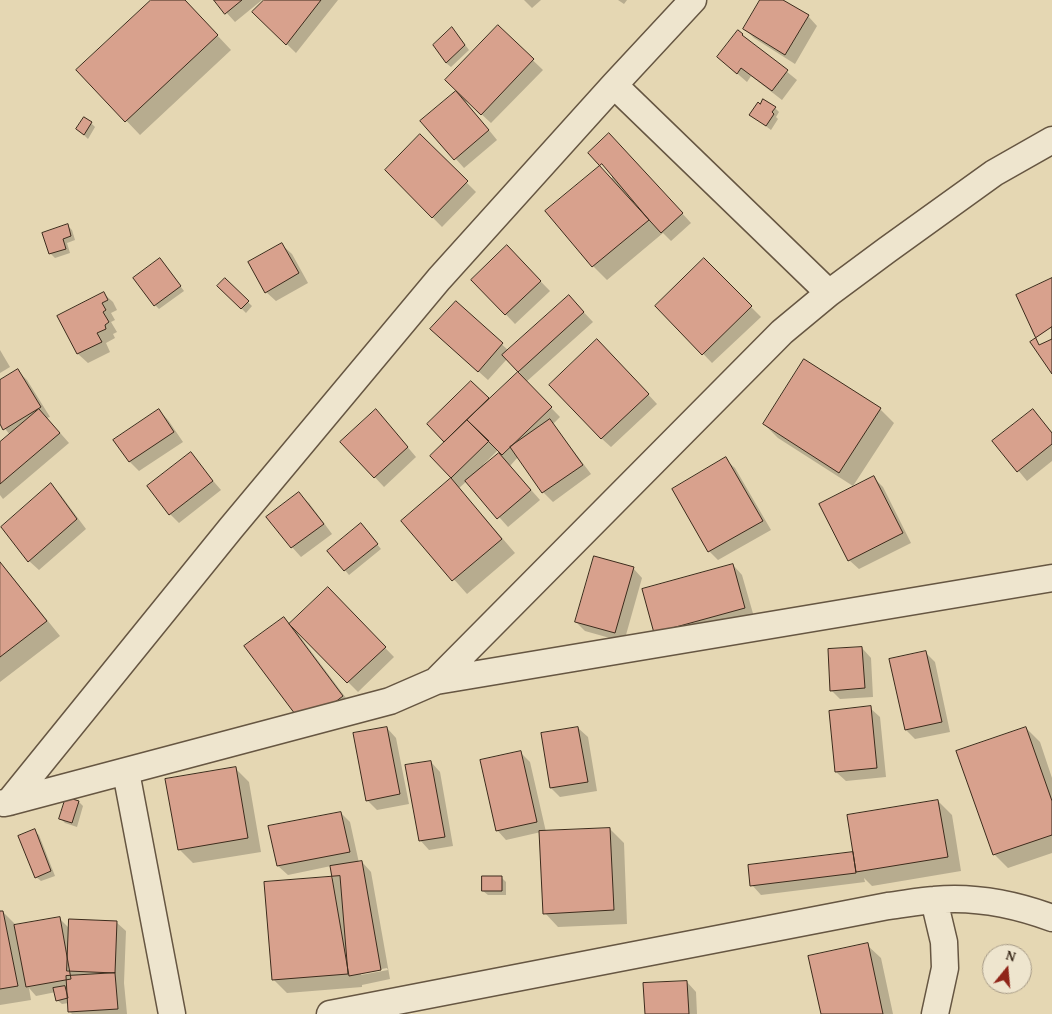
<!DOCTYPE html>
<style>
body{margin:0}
#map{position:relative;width:1052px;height:1014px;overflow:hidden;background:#e5d7b3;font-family:"Gentium Book Plus",serif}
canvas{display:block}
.north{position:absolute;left:982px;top:944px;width:50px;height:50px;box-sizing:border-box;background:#eee5ce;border:1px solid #a79b87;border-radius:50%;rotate:17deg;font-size:14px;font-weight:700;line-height:20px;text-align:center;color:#3c2b1c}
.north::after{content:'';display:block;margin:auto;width:18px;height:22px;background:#8f2418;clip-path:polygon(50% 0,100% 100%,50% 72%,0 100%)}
</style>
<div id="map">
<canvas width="1052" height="1014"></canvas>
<div class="north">N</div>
</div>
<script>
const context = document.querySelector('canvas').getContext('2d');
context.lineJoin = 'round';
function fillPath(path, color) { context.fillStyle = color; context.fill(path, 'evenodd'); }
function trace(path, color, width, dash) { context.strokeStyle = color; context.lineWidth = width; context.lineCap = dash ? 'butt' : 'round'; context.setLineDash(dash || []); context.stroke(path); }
fillPath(new Path2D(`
 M153 0H184L231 50 140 135 78 70Z
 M215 0H262L235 22Z
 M265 0H338L296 53 254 12Z
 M524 0H541L532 8Z
 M618 0H627L624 4Z
 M761 0H780L808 16 817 26 795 64 754 38 744 28Z
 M498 27 543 70 491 123 467 101 466 102 497 140 464 168 422 121 458 91Z
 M738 32 797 80 782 100 751 76 747 82 718 57Z
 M456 33 469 50 451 67 446 63Z
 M775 108 779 112 776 117 778 119 771 130 751 115Z
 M91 123 95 127 88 139 82 133Z
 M420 136 476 192 442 227 386 170Z
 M619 144 691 223 671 241 663 233 607 280 593 266Z
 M67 225 72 230 75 240 67 243 70 253 55 258 50 253Z
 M282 245 292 254 308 283 276 301 266 292Z
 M507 247 550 291 515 324 473 280Z
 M704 260 761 317 712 363 657 306Z
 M164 264 184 291 159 309 155 305Z
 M225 280 252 306 246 313 219 286Z
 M103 293 113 302 117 310 111 313 115 320 111 322 117 332 113 334 115 338 106 343 110 352 88 363 78 354 59 317Z
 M456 302 509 351 578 306 593 322 526 382 560 417 553 424 591 474 553 502 543 492 518 457 510 466 540 500 508 527 467 481 459 488 515 553 467 594 402 521 452 478 431 456 446 442 429 424 471 383 490 401 520 372 507 359 488 380 441 338ZM498 450 501 453 484 467 483 465Z
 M0 350 10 367 0 373Z
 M607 350 657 404 611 447 601 438Z
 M18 371 27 380 50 417 47 418 69 443 3 499 0 495V444L10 435 0 422V382Z
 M880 409 894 423 853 486 778 438 764 424Z
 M159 410 168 420 183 442 139 471 130 462 115 440Z
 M1033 411 1052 432V461L1027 481 994 441Z
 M385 420 416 457 384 487 342 442Z
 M190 454 221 490 179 523 170 514Z
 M725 459 735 468 771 530 718 560 709 551Z
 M874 478 883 487 911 543 859 569 849 560Z
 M51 485 60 494 86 529 39 570 29 561 3 527Z
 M299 494 309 503 332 534 301 557 292 547 268 517Z
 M365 529 381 549 349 575 329 551Z
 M0 563 10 574 60 636 0 682Z
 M733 565 742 575 754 617 655 632Z
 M633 568 642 578 624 642 585 631 576 622Z
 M328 589 394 657 358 692 299 633 298 634 352 706 314 734 284 618 290 624Z
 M862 648 871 658 873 697 840 699 831 690Z
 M926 653 935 662 950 732 915 739 906 730Z
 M870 708 880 717 886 777 846 781 836 772Z
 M387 728 396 738 409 804 377 810 367 800Z
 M578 728 588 737 597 791 560 797 551 788Z
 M1026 728 1040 742 1052 778V853L1008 868 994 854Z
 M521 753 530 762 546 832 610 829 624 843 627 924 558 927 545 913 541 832 506 840 497 830Z
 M431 762 440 772 453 846 429 850 420 840Z
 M235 768 249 782 261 852 193 863 179 849Z
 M938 801 952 815 961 871 872 886 864 878 865 882 761 895 752 885 854 853Z
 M79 802 83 806 77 827 65 823 61 819Z
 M341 813 350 822 359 863 362 862 371 872 390 979 362 985V987L287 993 273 979 333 878 331 866 288 875 278 866ZM387 968 388 970 361 975V973Z
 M34 831 39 835 55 876 41 881 36 877Z
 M501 877 506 882V895H488L483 891Z
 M0 912H3L17 926 59 918 70 929 116 922 126 931 124 983 127 1014H72L70 1012 69 1003 62 1004 57 1000 56 992 36 996 29 988 31 1000 0 1005Z
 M867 945 881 958 893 1014H822Z
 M687 982 696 992 697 1014H646Z`), '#0003');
const building = new Path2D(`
 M151 0H185L218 35 125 122 76 70Z
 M214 0H242L225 14Z
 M264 0H321L286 45 252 12Z
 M760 0H783L809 15 785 55 743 29Z
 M498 25 534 59 481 115 445 80Z
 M452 27 465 45 446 63 433 45Z
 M738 30 743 34 742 35 788 70 772 91 741 68 737 74 717 57Z
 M456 91 489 130 454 160 420 121Z
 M763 99 776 107 772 112 774 114 766 126 749 115 758 102 760 104Z
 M84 117 92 122 84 135 76 129Z
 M609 133 683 213 661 233 588 153Z
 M420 134 468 181 432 218 385 170Z
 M602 164 649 220 592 267 545 211Z
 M68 224 71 236 63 239 66 249 49 254 42 233Z
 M282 243 299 273 265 293 248 262Z
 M507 245 541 281 505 315 471 280Z
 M160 258 181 286 154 306 133 278Z
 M704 258 752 306 702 355 655 306Z
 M225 278 249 301 241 309 217 286Z
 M1052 278V339L1039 345 1016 295Z
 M104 292 108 300 102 303 106 310 103 312 109 322 105 325 106 329 97 333 102 342 77 354 57 316Z
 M569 295 584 312 518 372 502 355Z
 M456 301 503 343 478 372 430 329Z
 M1052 327V374L1030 342Z
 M597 339 649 394 601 439 549 385Z
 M804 359 881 408 839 473 763 424Z
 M18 369 41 407 3 430 0 424V380Z
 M518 372 552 407 502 455 467 420Z
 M471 381 489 398 444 442 427 424Z
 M39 409 60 433 0 484V442Z
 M159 409 174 432 129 462 113 440Z
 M376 409 408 447 374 478 340 442Z
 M1033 409 1052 433V444L1017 472 992 441Z
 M550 419 583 465 542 493 510 447Z
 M467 420 489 441 451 478 430 456Z
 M191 452 213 481 169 515 147 486Z
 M499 453 531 490 497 519 465 481Z
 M726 457 763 521 708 552 672 489Z
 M874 476 903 533 848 561 819 504Z
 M451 478 502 539 452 581 401 521Z
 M51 483 77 519 28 562 1 527Z
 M299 492 324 524 291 548 266 517Z
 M361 523 378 544 344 571 327 551Z
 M594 556 634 567 615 633 575 622Z
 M0 562 47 621 0 657Z
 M733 564 745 608 654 633 642 589Z
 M328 587 386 647 347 683 289 624Z
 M284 617 343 696 304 726 244 646Z
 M862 647 865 688 830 691 828 649Z
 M926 651 942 722 905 730 889 659Z
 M871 706 877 768 835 772 829 711Z
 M387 727 400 794 366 801 353 733Z
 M578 727 588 782 550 788 541 733Z
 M1026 727 1052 801V835L993 855 956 751Z
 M521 751 537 822 496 831 480 760Z
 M431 761 445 837 419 841 405 765Z
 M236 767 248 838 178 850 165 779Z
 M66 797 79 801 72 823 59 819Z
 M938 800 948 857 856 872 847 815Z
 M341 812 350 852 277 866 268 826Z
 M610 828 614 910 543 914 539 831Z
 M35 829 51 871 35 878 18 836Z
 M853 852 856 873 750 886 748 865Z
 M362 861 381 970 349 976 330 866Z
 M340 876 348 974 272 980 264 882Z
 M482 876H502V891H482Z
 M0 911H3L18 986 0 989Z
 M60 917 71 979 26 987 14 925Z
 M69 919 117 921 115 973 67 971Z
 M868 943 883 1014H821L808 956Z
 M115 973 118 1009 68 1012 66 976Z
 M687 981 689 1014H645L643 983Z
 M65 986 68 998 56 1001 53 988Z`);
fillPath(building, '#d8a18d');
trace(building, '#3c2b1c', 1);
const street = new Path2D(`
 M614 85 829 293
 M436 681 1052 578
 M126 772 172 1014
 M9 802 390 701 436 681 782 332 829 293 887 250 994 173 1052 140
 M4 803 9 802 231 528 439 279 614 85 693 0
 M934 900 944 942 945 968 935 1014
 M330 1014 888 906C904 904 919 901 934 900 975 896 1014 904 1052 918`);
trace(street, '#665642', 29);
trace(street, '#eee5ce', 26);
</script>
